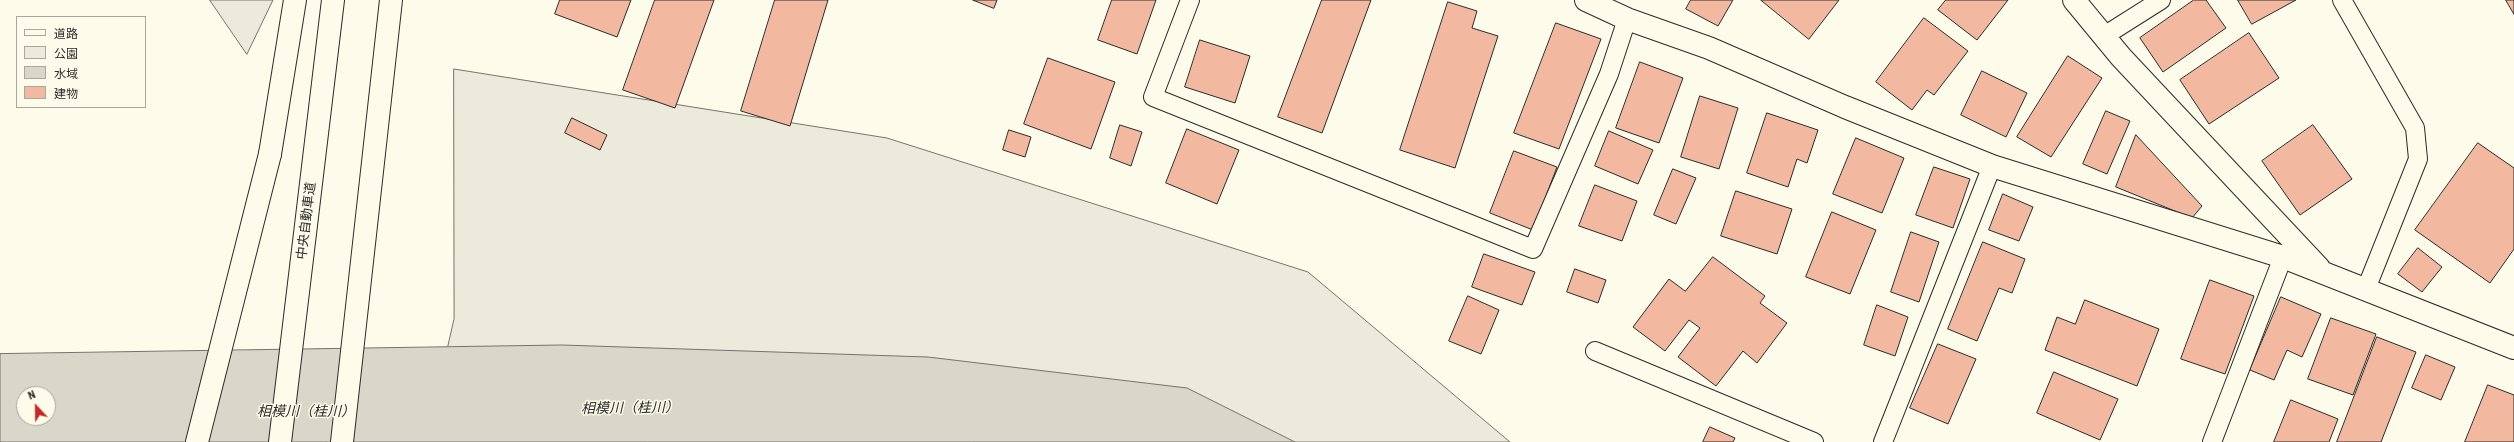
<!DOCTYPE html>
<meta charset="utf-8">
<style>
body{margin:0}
#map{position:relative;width:2514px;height:442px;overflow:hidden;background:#fdfbea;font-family:"Roboto Condensed","Noto Sans JP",sans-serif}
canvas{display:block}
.legend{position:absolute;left:16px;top:16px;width:130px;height:92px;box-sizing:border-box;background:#fdfbea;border:1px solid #a9a89e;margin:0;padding:5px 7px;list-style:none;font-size:12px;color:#2b2b2b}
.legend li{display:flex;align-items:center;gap:8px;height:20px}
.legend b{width:20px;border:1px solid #a9a89e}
.north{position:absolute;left:16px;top:386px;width:40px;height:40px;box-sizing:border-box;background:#fdfbea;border:1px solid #a9a89e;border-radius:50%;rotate:338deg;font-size:11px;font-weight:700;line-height:16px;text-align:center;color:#2b2b2b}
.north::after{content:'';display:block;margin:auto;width:14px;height:18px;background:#c62828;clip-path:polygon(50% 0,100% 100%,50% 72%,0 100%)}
</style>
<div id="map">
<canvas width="2514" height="442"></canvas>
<ul class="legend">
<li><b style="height:5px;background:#fdfbea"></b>道路</li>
<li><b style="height:11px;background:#ecebdb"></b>公園</li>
<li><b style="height:11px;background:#d8d7c9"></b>水域</li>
<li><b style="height:11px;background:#f2b8a0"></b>建物</li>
</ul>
<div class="north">N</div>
</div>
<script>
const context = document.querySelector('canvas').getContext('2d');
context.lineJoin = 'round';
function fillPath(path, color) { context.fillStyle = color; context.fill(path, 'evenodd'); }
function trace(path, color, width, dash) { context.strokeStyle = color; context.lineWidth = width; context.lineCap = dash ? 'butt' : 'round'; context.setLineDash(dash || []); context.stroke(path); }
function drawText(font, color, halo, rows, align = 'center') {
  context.font = font + ' "Roboto Condensed","Noto Sans JP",sans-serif'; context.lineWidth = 3; context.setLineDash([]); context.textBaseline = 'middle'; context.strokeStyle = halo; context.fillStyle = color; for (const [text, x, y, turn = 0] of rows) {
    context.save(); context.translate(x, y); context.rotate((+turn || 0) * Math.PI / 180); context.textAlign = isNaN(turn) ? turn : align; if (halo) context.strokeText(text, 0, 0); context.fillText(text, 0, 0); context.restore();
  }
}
const green = new Path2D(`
 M210 0H273L247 54Z
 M454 69 887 138 1308 272 1510 442H426L454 319Z`);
fillPath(green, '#ecebdb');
trace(green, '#74746e', 1);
const water = new Path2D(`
 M562 345 928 357 1187 388 1295 442H0V354ZM24 394H48V418H24Z`);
fillPath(water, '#d8d7c9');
trace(water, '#74746e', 1);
const building = new Path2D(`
 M560 0H631L617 37 555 14Z
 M655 0H714L675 108 623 90Z
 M775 0H828L790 126 741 111Z
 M973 0H997L994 8Z
 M1112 0H1156L1137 54 1098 40Z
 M1322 0H1371L1322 133 1278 117Z
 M1691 0H1733L1718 26 1686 9Z
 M1761 0H1839L1809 39Z
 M1946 0H2008L1977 40 1938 10Z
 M2194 0H2206L2226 28 2163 72 2140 38Z
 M2238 0H2296L2252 24Z
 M2506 0H2514V14Z
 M1448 2 1477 11 1472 28 1498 36 1455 168 1400 150Z
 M1924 18 1968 51 1934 95 1927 90 1912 110 1876 82Z
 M1556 23 1601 39 1559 149 1514 133Z
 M2249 33 2279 78 2209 124 2180 80Z
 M1200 40 1250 56 1235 103 1185 87Z
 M2068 56 2102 78 2051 157 2017 137Z
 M1048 58 1115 82 1091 149 1024 124Z
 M1640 62 1683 78 1659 143 1616 128Z
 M1982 71 2027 93 2006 137 1961 115Z
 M1700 96 1738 108 1719 169 1681 157Z
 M2106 111 2130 121 2107 174 2083 164Z
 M1767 113 1818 130 1807 163 1797 159 1788 187 1747 173Z
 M572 118 607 135 600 150 565 133Z
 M1120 125 1142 132 1131 166 1110 158Z
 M2313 125 2352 179 2300 215 2262 161Z
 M1187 129 1239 150 1217 204 1166 183Z
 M1009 130 1031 137 1025 157 1003 150Z
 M1609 131 1653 150 1638 184 1595 166Z
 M2136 135 2202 206 2192 218 2116 187Z
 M1856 138 1904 158 1882 213 1833 194Z
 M2478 143 2514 168V249L2490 283 2415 230Z
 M1514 151 1557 167 1533 230 1490 213Z
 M1934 167 1970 179 1953 228 1916 215Z
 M1673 169 1696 178 1676 224 1654 215Z
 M1595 185 1637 201 1622 241 1579 226Z
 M1736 191 1792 209 1777 254 1721 236Z
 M2003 194 2033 207 2019 241 1989 230Z
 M1832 212 1876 230 1850 294 1806 277Z
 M1911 232 1939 242 1919 302 1891 292Z
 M1983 242 2025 259 2012 293 1999 288 1977 341 1948 329Z
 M2418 248 2442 267 2422 292 2398 274Z
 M1484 254 1535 272 1522 305 1472 287Z
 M1713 257 1765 296 1760 303 1787 323 1757 363 1743 351 1716 386 1678 357 1700 328 1689 320 1665 351 1633 327 1669 279 1685 291Z
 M1575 269 1606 280 1598 303 1567 292Z
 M2210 280 2254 296 2225 374 2181 359Z
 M1468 296 1499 310 1481 354 1449 341Z
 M2281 297 2321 314 2302 357 2287 350 2274 380 2250 370Z
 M2085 300 2159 329 2137 386 2045 350 2057 317 2075 324Z
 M1877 305 1908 317 1895 356 1864 345Z
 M2331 318 2376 334 2353 395 2308 379Z
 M2377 337 2416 352 2381 442H2337Z
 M1938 344 1976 359 1948 424 1910 408Z
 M2426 355 2455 367 2441 400 2412 388Z
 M2054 372 2118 399 2100 440 2037 413Z
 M2488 385 2514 395V442H2465Z
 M2291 400 2338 419 2329 442H2274Z
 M1710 427 1735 438 1733 442H1703Z`);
fillPath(building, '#f2b8a0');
trace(building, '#2b2b2b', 1);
const lane = new Path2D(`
 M1190 0 1153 97 1533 249 1609 74 1627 19
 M2342 0 2415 128 2418 159 2366 289
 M2104 36 2161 0
 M1595 351 1814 442
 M1883 442 1992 166
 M2212 442 2283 257`);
const street = new Path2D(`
 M1586 0 1627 19 1709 48 1845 107 1992 166 2283 257 2514 348
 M2074 0 2121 57 2319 268
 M270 154 295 0`);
const secondary = new Path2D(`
 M197 442 270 154`);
const highway = new Path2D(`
 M280 442 333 0
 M342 442 391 0`);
trace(lane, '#2b2b2b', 20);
trace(street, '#2b2b2b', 24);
trace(secondary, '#2b2b2b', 24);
trace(highway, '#2b2b2b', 24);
trace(lane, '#fdfbea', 18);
trace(street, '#fdfbea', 22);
trace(secondary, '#fdfbea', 22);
trace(highway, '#fdfbea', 22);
drawText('13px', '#2b2b2b', '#fdfbea', [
 ["中央自動車道",307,221,-83]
]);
drawText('italic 14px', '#2b2b2b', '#fdfbea', [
 ["相模川（桂川）",630,409,-1],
 ["相模川（桂川）",306,412]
]);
</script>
